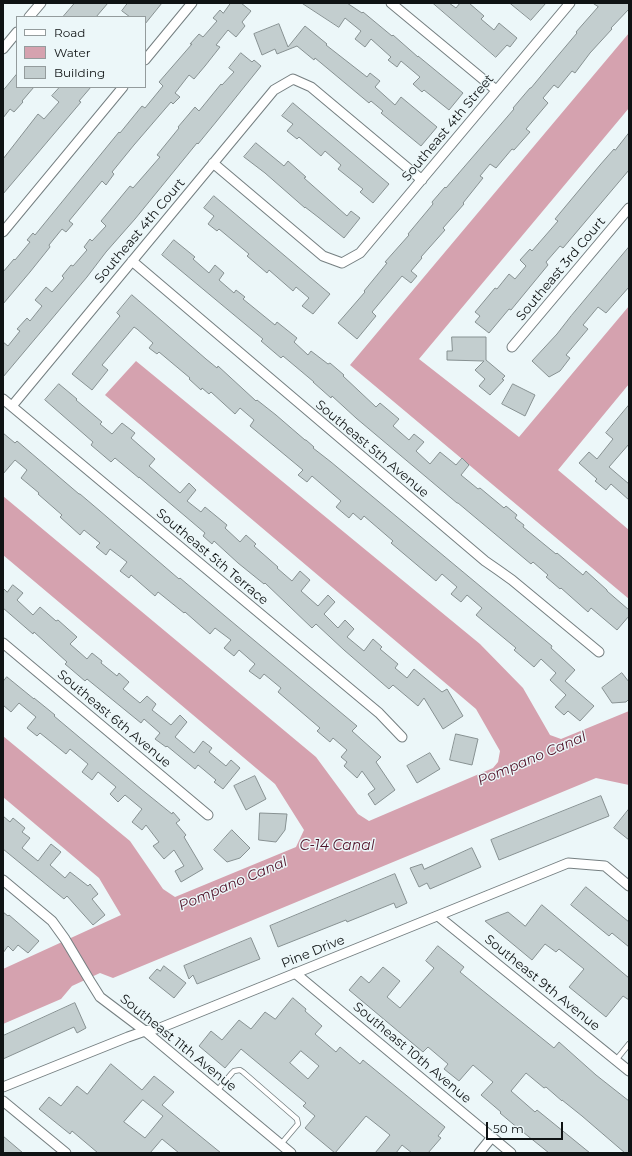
<!DOCTYPE html>
<style>
body{margin:0}
#map{position:relative;width:632px;height:1156px;overflow:hidden;background:#ecf7f9;font-family:Montserrat,sans-serif}
canvas{display:block}
.frame{position:absolute;inset:0;border:4px solid #0f1314;pointer-events:none}
.legend{position:absolute;left:16px;top:16px;width:130px;height:72px;box-sizing:border-box;background:#ecf7f9;border:1px solid #949c9d;margin:0;padding:5px 7px;list-style:none;font-size:12px;color:#0f1314}
.legend li{display:flex;align-items:center;gap:8px;height:20px}
.legend b{width:20px;border:1px solid #949c9d}
.scale{position:absolute;left:486px;top:1122px;width:77px;height:18px;box-sizing:border-box;border:2px solid #0f1314;border-top:0;padding-left:5px;font-size:12px;line-height:14px;white-space:nowrap;color:#0f1314;-webkit-text-stroke:3px #ecf7f9;paint-order:stroke}
</style>
<div id="map">
<canvas width="632" height="1156"></canvas>
<div class="frame"></div>
<ul class="legend">
<li><b style="height:5px;background:#fff"></b>Road</li>
<li><b style="height:11px;background:#d5a2af"></b>Water</li>
<li><b style="height:11px;background:#c3cecf"></b>Building</li>
</ul>
<div class="scale">50 m</div>
</div>
<script>
const context = document.querySelector('canvas').getContext('2d');
context.lineJoin = 'round';
function fillPath(path, color) { context.fillStyle = color; context.fill(path, 'evenodd'); }
function trace(path, color, width, dash) { context.strokeStyle = color; context.lineWidth = width; context.lineCap = dash ? 'butt' : 'round'; context.setLineDash(dash || []); context.stroke(path); }
function drawText(font, color, halo, rows, align = 'center') {
  context.font = font + ' Montserrat,sans-serif'; context.lineWidth = 3; context.setLineDash([]); context.textBaseline = 'middle'; context.strokeStyle = halo; context.fillStyle = color; for (const [text, x, y, turn = 0] of rows) {
    context.save(); context.translate(x, y); context.rotate((+turn || 0) * Math.PI / 180); context.textAlign = isNaN(turn) ? turn : align; if (halo) context.strokeText(text, 0, 0); context.fillText(text, 0, 0); context.restore();
  }
}
fillPath(new Path2D(`
 M629 33V108L419 359 519 437 629 306V384L558 470 629 530V599L350 365Z
 M136 361 480 644 523 688 550 735 561 739 629 711V785L596 778 113 978 100 973 72 986 61 999 3 1024V969L121 915 99 878 3 797V736L130 841 163 889 175 897 296 847 304 830 275 784 3 555V496L316 757 358 814 369 821 493 768 498 762 500 751 476 709 105 395Z`), '#d5a2af');
const building = new Path2D(`
 M75 3H108L96 17H63Z
 M128 3H162L145 24V17H130L122 11Z
 M231 3H241L251 11 242 22 245 26 236 37 228 30 216 45 220 47 205 66 194 79 189 75 175 93 180 97 173 104 171 102 134 145 112 172 114 174 106 185 102 181 69 221 73 224 66 232 62 229 49 245 50 247 30 272 3 304V272L14 259 15 260 30 242 27 240 33 233 35 235 119 132 120 133 142 106 145 108 163 86 159 82 192 44H190L199 34 203 37 217 21 213 18 220 10 223 13Z
 M302 3H347L362 13 363 12 392 36 393 35 418 57V56L463 93 449 110 424 90 422 92 413 84 420 77 401 61 397 67 388 60 391 57 371 39 365 47 355 39 361 31 345 18 339 27Z
 M433 3H449L456 8 460 3H469L484 16 481 19 494 30 499 23 517 38 510 47 507 45 496 57Z
 M510 3H546L531 20Z
 M593 3H629V9L611 28 612 29 590 53 575 73 572 71 558 88 554 85 543 98 548 103 526 129 530 132 514 150 512 149 496 168 490 164 480 176 483 178 463 203 464 204 443 228 445 230 421 257 422 258 411 271 417 276 411 283 402 276 372 312 376 316 357 339 338 323 365 292 364 291 387 263 385 262 409 235 408 234 433 204 432 202 445 187 446 188 514 109 513 108 530 88H531L550 65 577 33 576 32 598 7Z
 M279 24 288 47 305 26 327 44 326 45 367 77 370 73 380 81 375 87 395 105 401 97 437 127 421 146 381 113 383 111 371 101 369 103 315 58 314 60 297 46 277 54 275 49 262 55 254 34Z
 M241 53 252 62 254 60 261 66 216 122 198 144 197 143 135 219 106 252 87 277 3 377V342L8 346 20 331 17 329 27 318 30 321 42 306 35 300 46 287 52 292 64 278 62 276 71 265 73 266 87 250 84 247 90 239 92 241 106 226 101 221 130 186 133 188 160 157 157 155 179 128 178 127 195 107 199 111 221 84 222 85 234 72 229 68Z
 M17 74V87H34L22 101 23 102 14 112 10 109 3 118V91Z
 M60 87H91L79 101 81 102 3 194V159L38 114 44 119 59 102 52 96Z
 M293 103 389 184 373 203 360 192 363 189 338 169 341 165 325 151 321 156 299 137 297 139 287 131 293 124 282 116Z
 M629 133V170L563 248 560 246 546 262 548 265 511 310 509 309 489 333 475 322 480 316 475 312 495 288 497 289 509 274 515 279 526 266 520 260 530 249 532 251 558 221 555 219 600 165 614 149 615 150Z
 M256 143 284 166 288 161 306 177 304 178 347 216 351 211 360 218 344 238 318 217 305 207V208L265 173 244 157Z
 M214 196 330 294 313 314 302 306 309 298 296 287 293 291 269 270 267 273 247 256 249 254 219 229 217 231 208 224 214 216 204 208Z
 M174 240 195 257 193 259 209 273 215 265 224 273 219 280 234 293 236 290 245 297 243 299 275 325 277 322 297 338 294 342 308 355 311 351 328 364 330 363 344 375 343 376 376 407 380 403 399 419 393 426 409 440 414 434 424 442 416 451 430 464 440 452 456 465 462 458 469 465 461 475 478 489 480 488 504 508 506 506 517 515 515 518 524 525 523 527 556 554 557 553 583 575 586 571 607 590V591L629 610V616L617 630 591 608 588 612 561 588 560 589 546 577 548 575 533 562 531 564 458 503H457L356 418 332 396 331 398 313 382H314L283 356 281 358 261 341 263 339 162 255Z
 M629 247V287L606 313 598 307 583 325 588 329 566 355 570 358 560 371 549 377 532 361 557 334 571 316Z
 M132 295 206 359 217 368 218 366 256 401 257 400 276 415 305 440H306L314 447 313 448 331 462 552 646 551 648 575 670 565 681 594 706 580 721 568 711 564 715 555 707 566 695 550 680 556 673 541 659 534 667 514 650 516 648 476 615 482 608 467 595 461 602 451 594 457 587 442 574 436 581 391 543 393 541 364 516 361 520 353 513 349 518 336 507 341 501 312 476 307 482 298 475 303 470 250 426 254 420 240 408 235 414 211 392 209 394 202 388 201 390 189 379 190 378 159 352 157 354 149 348 153 343 137 329 134 327 102 365 108 370 92 390 72 374 120 316 117 313Z
 M452 337H486V360L505 376 502 379 504 380 490 395 479 386 485 379 475 370 484 361 447 360V351H452Z
 M59 384 77 399 76 400 102 422 100 424 112 434 122 423 135 433 131 438 155 459 149 466 180 493 189 483 196 490 187 501 201 512 205 507 227 525 225 528 240 542 246 535 256 544 254 546 278 567 277 568 292 581 300 571 310 580 301 591 318 606 328 595 335 602 324 614 338 628 345 620 354 629 347 637 364 651 373 639 382 647 380 649 398 664 395 668 407 678 414 669 442 692 447 689 463 716 443 729 424 698 418 706 393 685 389 689 344 650 316 624 312 628 265 583 264 584 238 563 214 541 212 544 203 536 205 533 139 477V478L115 458 111 462 91 445 93 442 45 400Z
 M513 384 535 395 525 416 502 404Z
 M629 405V444L609 467 629 484V500L611 484 606 490 595 481 597 479 579 463 589 452 597 459 613 439 606 433Z
 M3 433 15 443 17 441 79 494H80L100 511 179 579 180 578 225 616 357 726 352 731 381 757 376 762 395 790 375 805 368 794 375 789 362 771 357 778 344 766 347 762 341 757 347 750 333 738 330 742 317 731 320 728 278 692 281 688 264 674 260 679 249 671 255 664 239 650 234 656 224 648 231 640 215 628 210 634 185 612 184 613 158 592 155 596 131 575 129 578 120 571 127 562 110 549 106 555 96 547 100 543 84 530 80 535 60 517 62 515 38 494 39 493 21 478 27 470 15 460 3 474Z
 M13 585 23 593 17 600 33 615 40 607 56 621 58 620 77 637 70 644 87 659 92 653 102 661 101 663 117 676 119 673 129 682 123 689 140 703 147 696 156 704 152 710 171 725 180 715 187 722 175 737 194 753 203 741 212 748 209 752 226 766 231 760 240 768 223 789 214 782 216 780 198 765 195 769 167 746 166 747 155 739 160 733 144 719 141 723 87 679 85 681 65 664 67 662 34 632 33 634 3 608V588L7 592Z
 M622 673 629 682V699L626 702 612 703 602 688Z
 M7 677 34 699V698L55 715 54 716 79 737 141 789 172 814 173 812 180 820 176 823 186 835 184 837 203 869 181 882 175 871 184 866 174 850 164 859 153 846 159 842 146 825 142 830 132 822 142 809 125 795 118 802 110 794 116 787 98 772 92 780 82 772 88 764 70 749 66 754 40 733 37 736 27 728 36 717 19 703 11 712 3 705V682Z
 M456 734 478 739 472 765 450 760Z
 M430 753 440 769 417 783 407 766Z
 M255 776 266 799 246 810 234 786Z
 M601 796 609 816 499 860 491 840Z
 M629 809V840L614 828Z
 M260 813 287 814 285 830 276 842 259 840Z
 M3 816 10 822 13 818 25 828 22 832 30 838 22 848 38 861 51 844 61 852 50 865 65 878 70 872 88 886 90 884 98 894 92 899 105 915 93 925 67 896 64 899 3 849Z
 M232 830 250 848 240 858 227 862 214 850Z
 M472 848 481 867 430 889 427 883 419 887 410 868 422 864 424 869Z
 M395 874 407 903 396 908 394 903 347 922 346 920 278 947 270 926Z
 M586 887 629 922V947L612 933 609 936 571 905Z
 M542 905 629 978V1000L623 996 606 1017 569 987 584 969 559 949 556 952 545 944 532 960 485 921 508 912 525 926Z
 M3 912 8 916 9 915 39 941 28 953 18 945 13 951 8 946 3 953Z
 M251 938 260 959 197 984 193 975 189 979 184 966Z
 M438 946 464 967 460 972 482 990 554 1048 559 1042 596 1075 629 1101V1153H625L582 1116 562 1100V1101L546 1087 544 1088 526 1073 511 1091 535 1112 537 1110 590 1153H549L513 1124 500 1113 501 1112 481 1095 493 1082 473 1065 459 1081 444 1069 448 1064 428 1047 423 1052 349 990 361 976 369 983 383 967 400 981 387 997 400 1008 434 968 426 961Z
 M164 966 186 983 174 998 149 978 157 969 160 971Z
 M293 998 306 1009 305 1011 322 1026 315 1034 336 1052 340 1047 360 1064 363 1060 445 1127 438 1136 441 1138 428 1153H412L402 1145 396 1153H375L390 1135 366 1116 335 1153 305 1128 315 1116 303 1106 306 1103 241 1049 225 1068 199 1046 211 1031 222 1040 239 1020 251 1029 265 1012 275 1019ZM301 1051 319 1066 308 1079 290 1063Z
 M75 1003 86 1028 77 1033 74 1027 3 1059V1036Z
 M111 1064 142 1090 154 1076 174 1092 162 1105 221 1153H179L162 1139 150 1153H98L72 1131 70 1134 39 1109 49 1097 61 1106 77 1086 87 1094ZM143 1100 163 1116 145 1138 124 1122Z
 M3 1136 23 1153H3Z`);
fillPath(building, '#c3cecf');
trace(building, '#879192', 1);
const service = new Path2D(`
 M616 1060 629 1044
 M217 1091 232 1073 234 1071 240 1070 243 1072 297 1119 298 1124 281 1144`);
const minor = new Path2D(`
 M391 3 496 90
 M29 17 41 3
 M3 49 17 32
 M145 60 192 3
 M213 163 323 256 342 263 360 253 570 3
 M3 232 123 87
 M132 261 485 561 498 570 512 580 599 652
 M512 347 629 208
 M3 399 379 713 402 737
 M12 406 274 90 293 79 311 87 422 180
 M3 643 208 815
 M3 880 52 921 65 939 90 981 100 997 145 1031 291 1153
 M438 916 629 1071
 M295 973 511 1153
 M3 1087 128 1037 145 1031 160 1028 568 863 605 866 629 886
 M3 1101 66 1153
 M479 1153 492 1137`);
trace(service, '#757f81', 6);
trace(minor, '#757f81', 11);
trace(service, '#fff', 4.5);
trace(minor, '#fff', 9);
drawText('13px', '#0f1314', '#ecf7f9', [
 ["Southeast 4th Street",448,128,-50],
 ["Southeast 4th Court",140,231,-50],
 ["Southeast 3rd Court",561,269,-50],
 ["Southeast 5th Avenue",372,449,40],
 ["Southeast 5th Terrace",212,557,40],
 ["Southeast 6th Avenue",114,719,40],
 ["Pine Drive",313,952,-22],
 ["Southeast 9th Avenue",542,983,39],
 ["Southeast 11th Avenue",178,1043,39],
 ["Southeast 10th Avenue",412,1053,40]
]);
drawText('italic 14px', '#51142a', '#ecf7f9', [
 ["Pompano Canal",532,759,-23],
 ["C-14 Canal",337,846],
 ["Pompano Canal",233,884,-23]
]);
</script>
